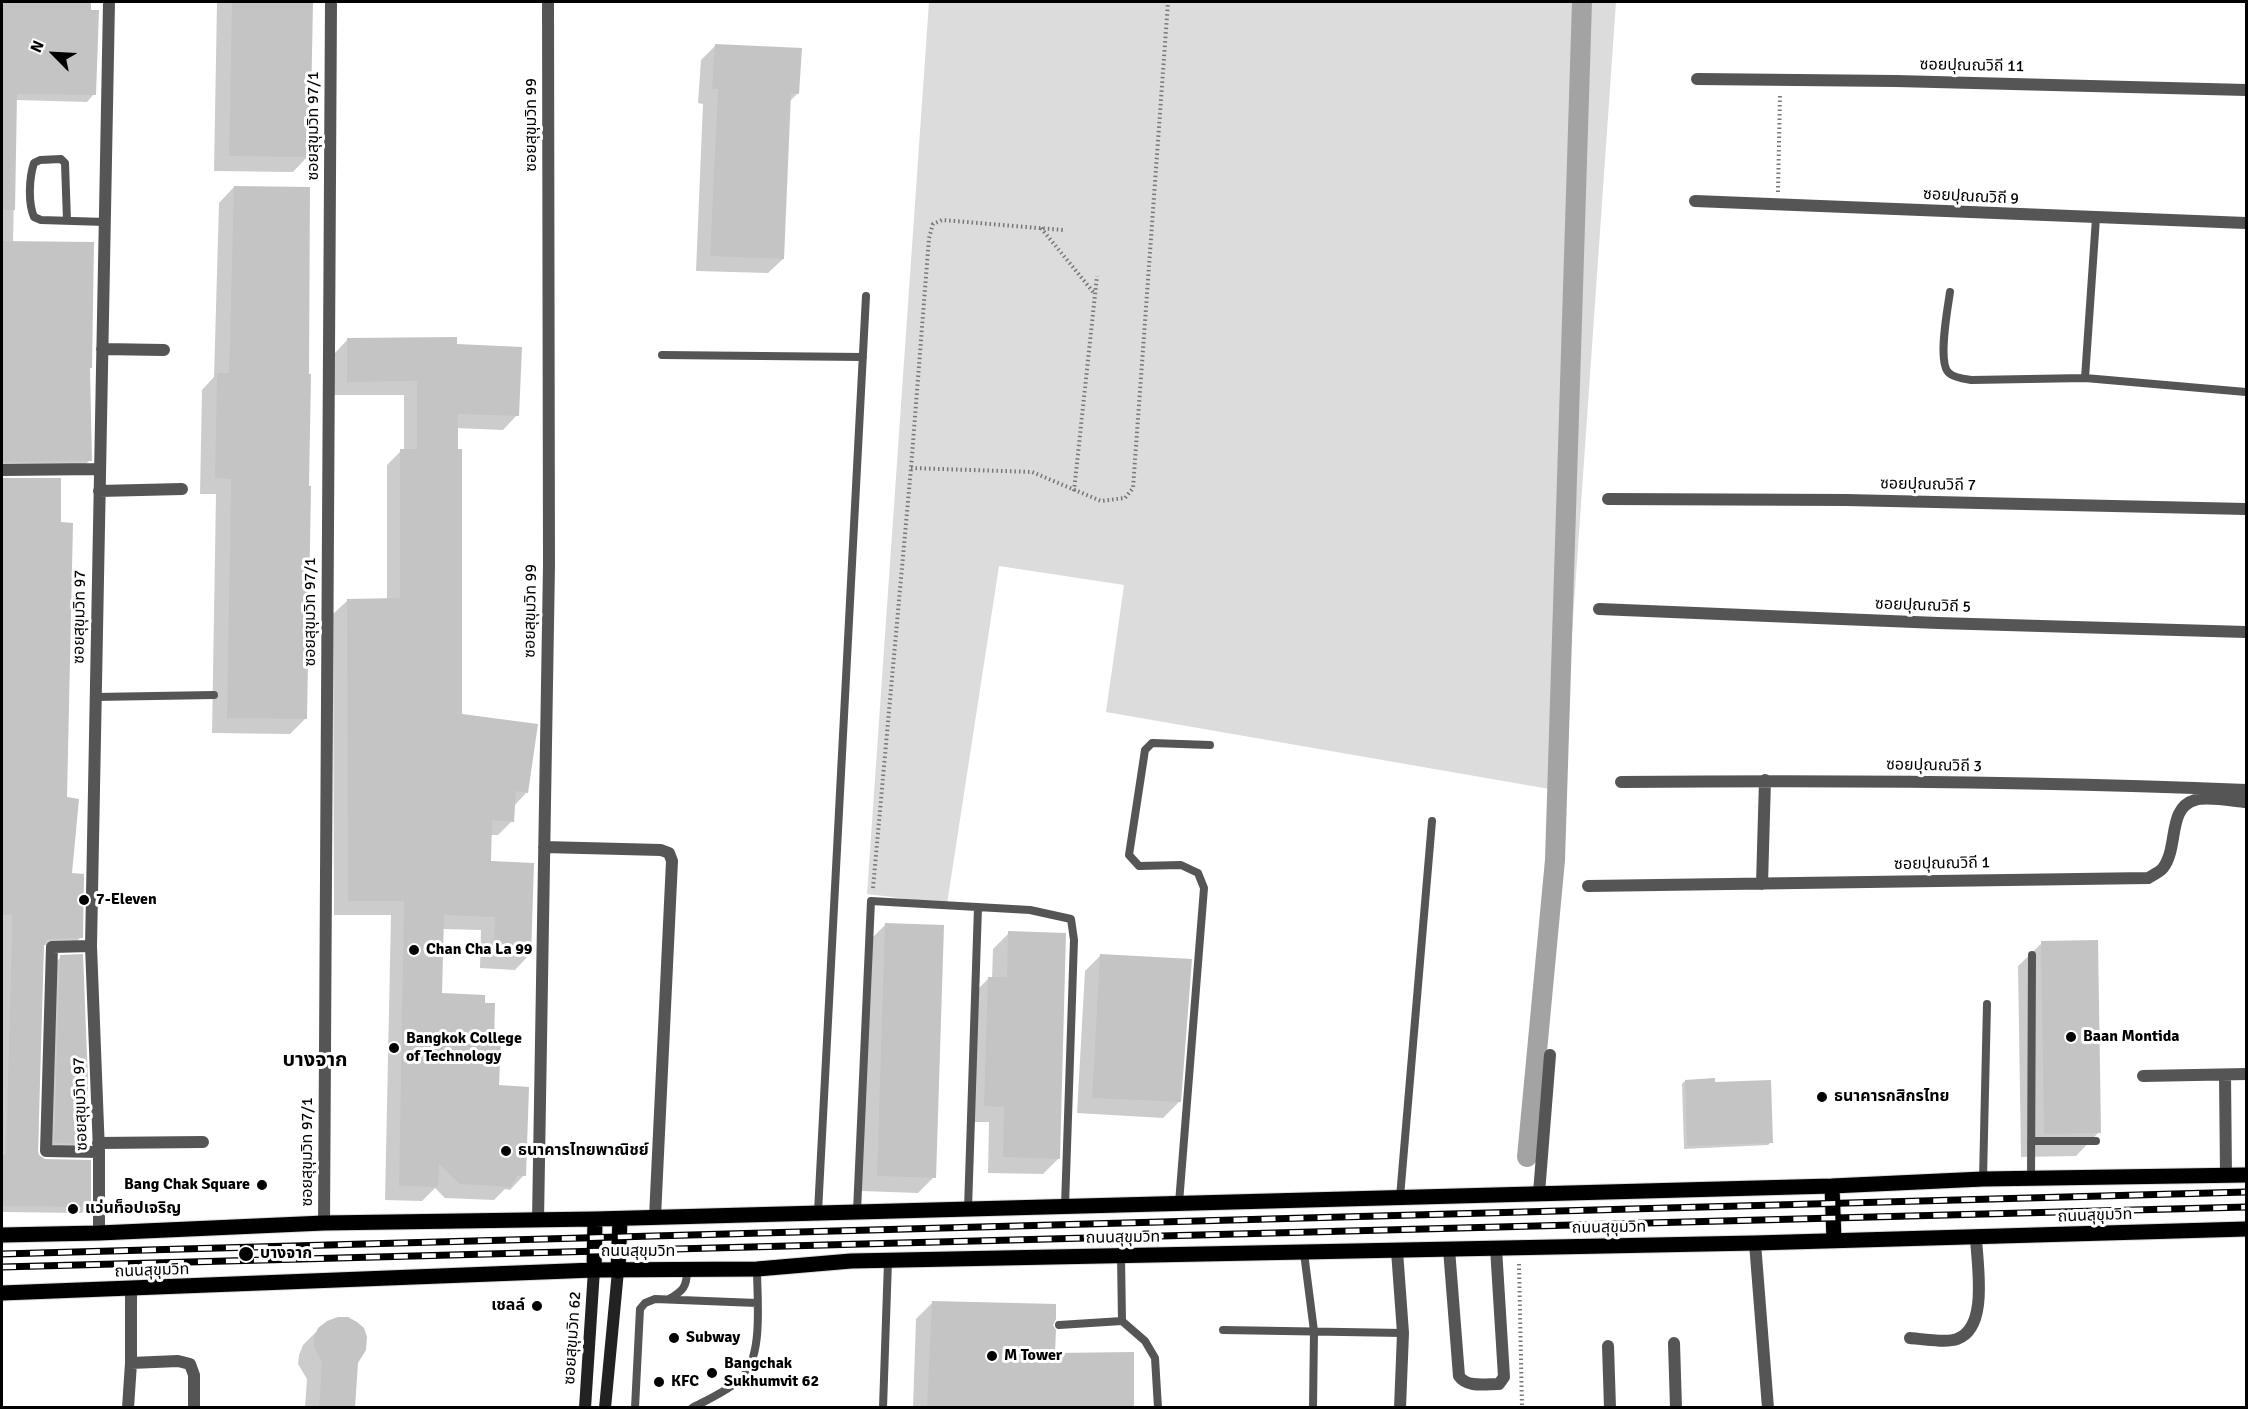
<!DOCTYPE html>
<meta charset="utf-8">
<style>
body{margin:0}
#map{position:relative;width:2248px;height:1409px;overflow:hidden;background:#fff;font-family:Signika,sans-serif}
canvas{display:block}
.frame{position:absolute;inset:0;border:3px solid #000;pointer-events:none}
.north{position:absolute;left:24px;top:24px;width:60px;height:60px;-webkit-text-stroke:4px #fff;paint-order:stroke;rotate:294deg;font-size:16px;font-weight:700;line-height:24px;text-align:center;color:#000}
.north::after{content:'';display:block;margin:auto;width:21px;height:27px;background:#000;clip-path:polygon(50% 0,100% 100%,50% 72%,0 100%)}
</style>
<div id="map">
<canvas width="2248" height="1409"></canvas>
<div class="frame"></div>
<div class="north">N</div>
</div>
<script>
const context = document.querySelector('canvas').getContext('2d');
context.lineJoin = 'round';
function fillPath(path, color) { context.fillStyle = color; context.fill(path, 'evenodd'); }
function trace(path, color, width, dash) { context.strokeStyle = color; context.lineWidth = width; context.lineCap = dash ? 'butt' : 'round'; context.setLineDash(dash || []); context.stroke(path); }
function drawText(font, color, halo, rows, align = 'center') {
  context.font = font + ' Signika,"Noto Sans Thai",sans-serif'; context.lineWidth = 6; context.setLineDash([]); context.textBaseline = 'middle'; context.strokeStyle = halo; context.fillStyle = color; for (const [text, x, y, turn = 0] of rows) {
    context.save(); context.translate(x, y); context.rotate((+turn || 0) * Math.PI / 180); context.textAlign = isNaN(turn) ? turn : align; if (halo) context.strokeText(text, 0, 0); context.fillText(text, 0, 0); context.restore();
  }
}
fillPath(new Path2D(`
 M929 2H1616L1561 791 1106 712 1124 585 999 566 947 904 867 894Z`), '#dcdcdc');
fillPath(new Path2D(`
 M2 2H90L94 94 87 102 16 100 13 243 89 369 90 460 83 467 2 468Z
 M217 2H311L308 156 293 172 214 171Z
 M716 45 798 93 790 101 783 259 768 273 696 271 703 104 698 103 701 60Z
 M234 187 306 718 290 734 212 733 216 494H200L202 390 214 377 219 203Z
 M348 339 456 346 517 415 503 430 456 428 461 715 527 792 514 806 512 821 498 835H490L489 863 529 955 515 970 480 968 481 930 442 929 440 995 492 1043 498 1087 524 1175 510 1190 505 1189 494 1200 445 1198 435 1188 422 1201 385 1200 391 915H334L333 614 348 600H387V465L401 451H404V395H333L334 354Z
 M60 479 65 799 70 874 81 937 74 944 42 945 38 1156 89 1206 82 1213 2 1212V480Z
 M885 925 934 1177 918 1193 861 1191 870 940Z
 M1009 933 1059 1158 1043 1174 988 1173 989 1122H969L973 994 989 978H992L993 949Z
 M2042 943 2099 1132 2076 1156 2021 1157 2018 966Z
 M1101 955 1179 1102 1163 1118 1077 1113 1085 971Z
 M61 957 85 1143 80 1148 50 1147 56 962Z
 M1685 1081 1714 1084 1771 1142 1768 1145 1684 1149 1682 1084Z
 M932 1303 1051 1325 1054 1354H1133V1408H913L916 1319Z
 M319 1329 356 1362 354 1408H305L307 1379 298 1364 299 1355 303 1345Z`), '#0003');
trace(new Path2D(`
 M1527 1157 1555 860 1582 2`), '#a3a3a3', 20);
fillPath(new Path2D(`
 M2 2H91V10H99L96 95 17 94 15 210H2Z
 M232 2H313L310 157 229 156Z
 M715 44 802 48 799 94 791 93 784 259 710 256 718 89H712Z
 M234 186 310 187 309 374H311L309 486H311L307 719 227 718 231 479 215 478 217 373H229Z
 M2 241 94 242 92 368H90L92 461 2 462Z
 M457 337V344L522 347 519 416 458 414V449H462V714L538 724 528 793 516 791 514 822 492 820 491 861 534 863 531 956 493 955 495 917 444 915 442 993 485 995V1003H495L494 1041H501L499 1085 529 1087 526 1176H518L510 1187 460 1184 439 1164 438 1187 399 1186 404 901H348L347 599 400 598V449H417V381L347 382V338Z
 M2 478H61V522L73 523 67 797 79 799 72 873 84 874 83 938 51 939 47 940 44 946 38 1151 39 1155 45 1159 91 1160V1207L2 1206V1155H6L12 932V915H2Z
 M885 923 944 925 936 1178 877 1176Z
 M1008 931 1066 933 1060 1159 1003 1157 1004 1107 984 1106 988 977H1007Z
 M2098 940 2101 1133 2044 1134 2041 941Z
 M83 954 88 1081 87 1144 54 1143 60 955Z
 M1100 954 1192 959 1181 1102 1092 1098Z
 M1715 1078V1082L1771 1080 1773 1143 1687 1146 1685 1080Z
 M932 1301 1056 1304V1319L1053 1325 1056 1330 1055 1353 1134 1352V1407H927Z
 M338 1317H348L357 1322 364 1328 367 1337 366 1350 358 1363 355 1407H319L322 1363 314 1347V1338L318 1328 327 1321Z`), '#c4c4c4');
const primary = new Path2D(`
 M1832 1186 1834 1240
 M2 1235 99 1233 324 1223 595 1219 1832 1186 1983 1179 2246 1175
 M594 1270 595 1219
 M618 1271 620 1219
 M2 1293 594 1270 757 1269 851 1261 1755 1243 2246 1229`);
trace(primary, '#dbdbdb', 17);
trace(new Path2D(`
 M1778 192 1780 94
 M1041 228 1094 293
 M911 468 1032 472 1101 501 1125 498 1133 488 1168 2
 M1074 491 1097 276
 M873 888 911 468 929 238 933 224 942 220 1063 230
 M1519 1264 1522 1408`), '#777', 4, [1.5, 3]);
trace(new Path2D(`
 M2096 218 2085 378 2246 392
 M67 221 65 163 61 159 40 160 34 163C29 178 28 203 34 217L41 220 105 222
 M1950 292C1948 307 1937 363 1949 373 1954 378 1965 379 1972 380L2085 378
 M662 355 863 357
 M95 697 214 695
 M2031 1141H2096
 M1983 1179 1987 1004
 M2031 1179 2032 955
 M1400 1197 1432 821
 M1179 1203 1204 888 1198 873 1181 865 1139 866 1129 855 1145 750 1152 743 1210 745
 M968 1209 978 907
 M857 1211 871 901 1030 910 1071 919 1074 940 1065 1206
 M818 1212 866 296
 M1304 1253 1314 1331 1313 1408
 M1121 1256 1122 1321 1145 1341 1155 1358 1158 1408
 M669 1299C683 1291 687 1287 687 1270
 M1059 1325 1122 1321
 M1223 1330 1403 1333
 M635 1408 640 1309 645 1303 655 1299 757 1303
 M692 1408C709 1399 727 1391 741 1379 764 1357 757 1299 757 1269
 M883 1408 888 1261`), '#555', 8);
trace(new Path2D(`
 M1697 79 1896 81 2246 90
 M1695 201 2246 223
 M102 349 164 350
 M2 470 99 469
 M99 491 182 489
 M1608 499 1846 500 2246 509
 M1599 609 1938 623 2246 632
 M1621 782C1829 780 2038 781 2246 790
 M544 847 661 850 669 853 672 861 655 1217
 M1762 884 1765 780
 M1588 886 2148 878C2153 875 2160 872 2163 868 2179 847 2167 808 2195 800 2207 796 2233 801 2246 802
 M91 946 52 947 46 1151 99 1152
 M2225 1075 2226 1175
 M2143 1076 2246 1074
 M98 1143 203 1142
 M1539 1193 1550 1055
 M538 1220 549 565 548 2
 M324 1223 331 2
 M99 1233V1152L91 946 109 2
 M1755 1243 1768 1408
 M1449 1249 1459 1376C1467 1388 1486 1384 1499 1384L1504 1377 1496 1248
 M1397 1251 1403 1333 1400 1408
 M1910 1338C1922 1339 1947 1343 1957 1339 1989 1328 1977 1265 1976 1237
 M1674 1343 1676 1408
 M1608 1346 1610 1408
 M131 1363 178 1361 190 1364 194 1375V1408
 M128 1408 131 1363V1290`), '#555', 12);
trace(new Path2D(`
 M585 1408 594 1270
 M605 1408 618 1271`), '#222', 12);
trace(primary, '#000', 15);
const rail = new Path2D(`
 M2 1254 2246 1192
 M2 1267 2246 1207`);
trace(rail, '#000', 7);
trace(rail, '#fff', 4.5, [14]);
for (const [x, y, r, color] of [
 [84,900,6,"#000"],
 [414,950,6,"#000"],
 [2071,1037,6,"#000"],
 [394,1048,6,"#000"],
 [1822,1097,6,"#000"],
 [506,1151,6,"#000"],
 [262,1185,6,"#000"],
 [73,1209,6,"#000"],
 [246,1254,8,"#000"],
 [537,1306,6,"#000"],
 [674,1338,6,"#000"],
 [992,1356,6,"#000"],
 [712,1373,6,"#000"],
 [659,1382,6,"#000"]
]) { const dot = new Path2D(); dot.arc(x, y, r, 0, 2 * Math.PI); context.fillStyle = color; context.fill(dot); trace(dot, '#fff', 2); }
drawText('16px', '#000', '#fff', [
 ["ซอยปุณณวิถี 11",1972,66,1],
 ["ซอยสุขุมวิท 99",532,125,-90],
 ["ซอยสุขุมวิท 97/1",314,126,-90],
 ["ซอยปุณณวิถี 9",1971,197,3],
 ["ซอยปุณณวิถี 7",1928,485,1],
 ["ซอยปุณณวิถี 5",1923,606,2],
 ["ซอยสุขุมวิท 99",531,611,-89],
 ["ซอยสุขุมวิท 97/1",311,612,-90],
 ["ซอยสุขุมวิท 97",80,617,-89],
 ["ซอยปุณณวิถี 3",1934,766,1],
 ["ซอยปุณณวิถี 1",1942,864,-1],
 ["ซอยสุขุมวิท 97",81,1104,-92],
 ["ซอยสุขุมวิท 97/1",308,1152,-90],
 ["ถนนสุขุมวิท",2095,1216,-2],
 ["ถนนสุขุมวิท",1609,1228,-1],
 ["ถนนสุขุมวิท",1123,1238,-1],
 ["ถนนสุขุมวิท",638,1252],
 ["ถนนสุขุมวิท",152,1271,-2],
 ["ซอยสุขุมวิท 62",573,1338,-86]
]);
drawText('bold 16px', '#000', '#fff', [
 ["7-Eleven",96,900],
 ["Chan Cha La 99",426,950],
 ["Baan Montida",2083,1037],
 ["Bangkok College",406,1039],
 ["of Technology",406,1057],
 ["ธนาคารกสิกรไทย",1834,1097],
 ["ธนาคารไทยพาณิชย์",518,1151],
 ["Bang Chak Square",250,1185,"right"],
 ["แว่นท็อปเจริญ",85,1209],
 ["บางจาก",260,1254],
 ["เชลล์",525,1306,"right"],
 ["Subway",686,1338],
 ["M Tower",1004,1356],
 ["Bangchak",724,1364],
 ["Sukhumvit 62",724,1382],
 ["KFC",671,1382]
], 'left');
drawText('bold 20px', '#000', '#fff', [
 ["บางจาก",315,1061]
]);
</script>
